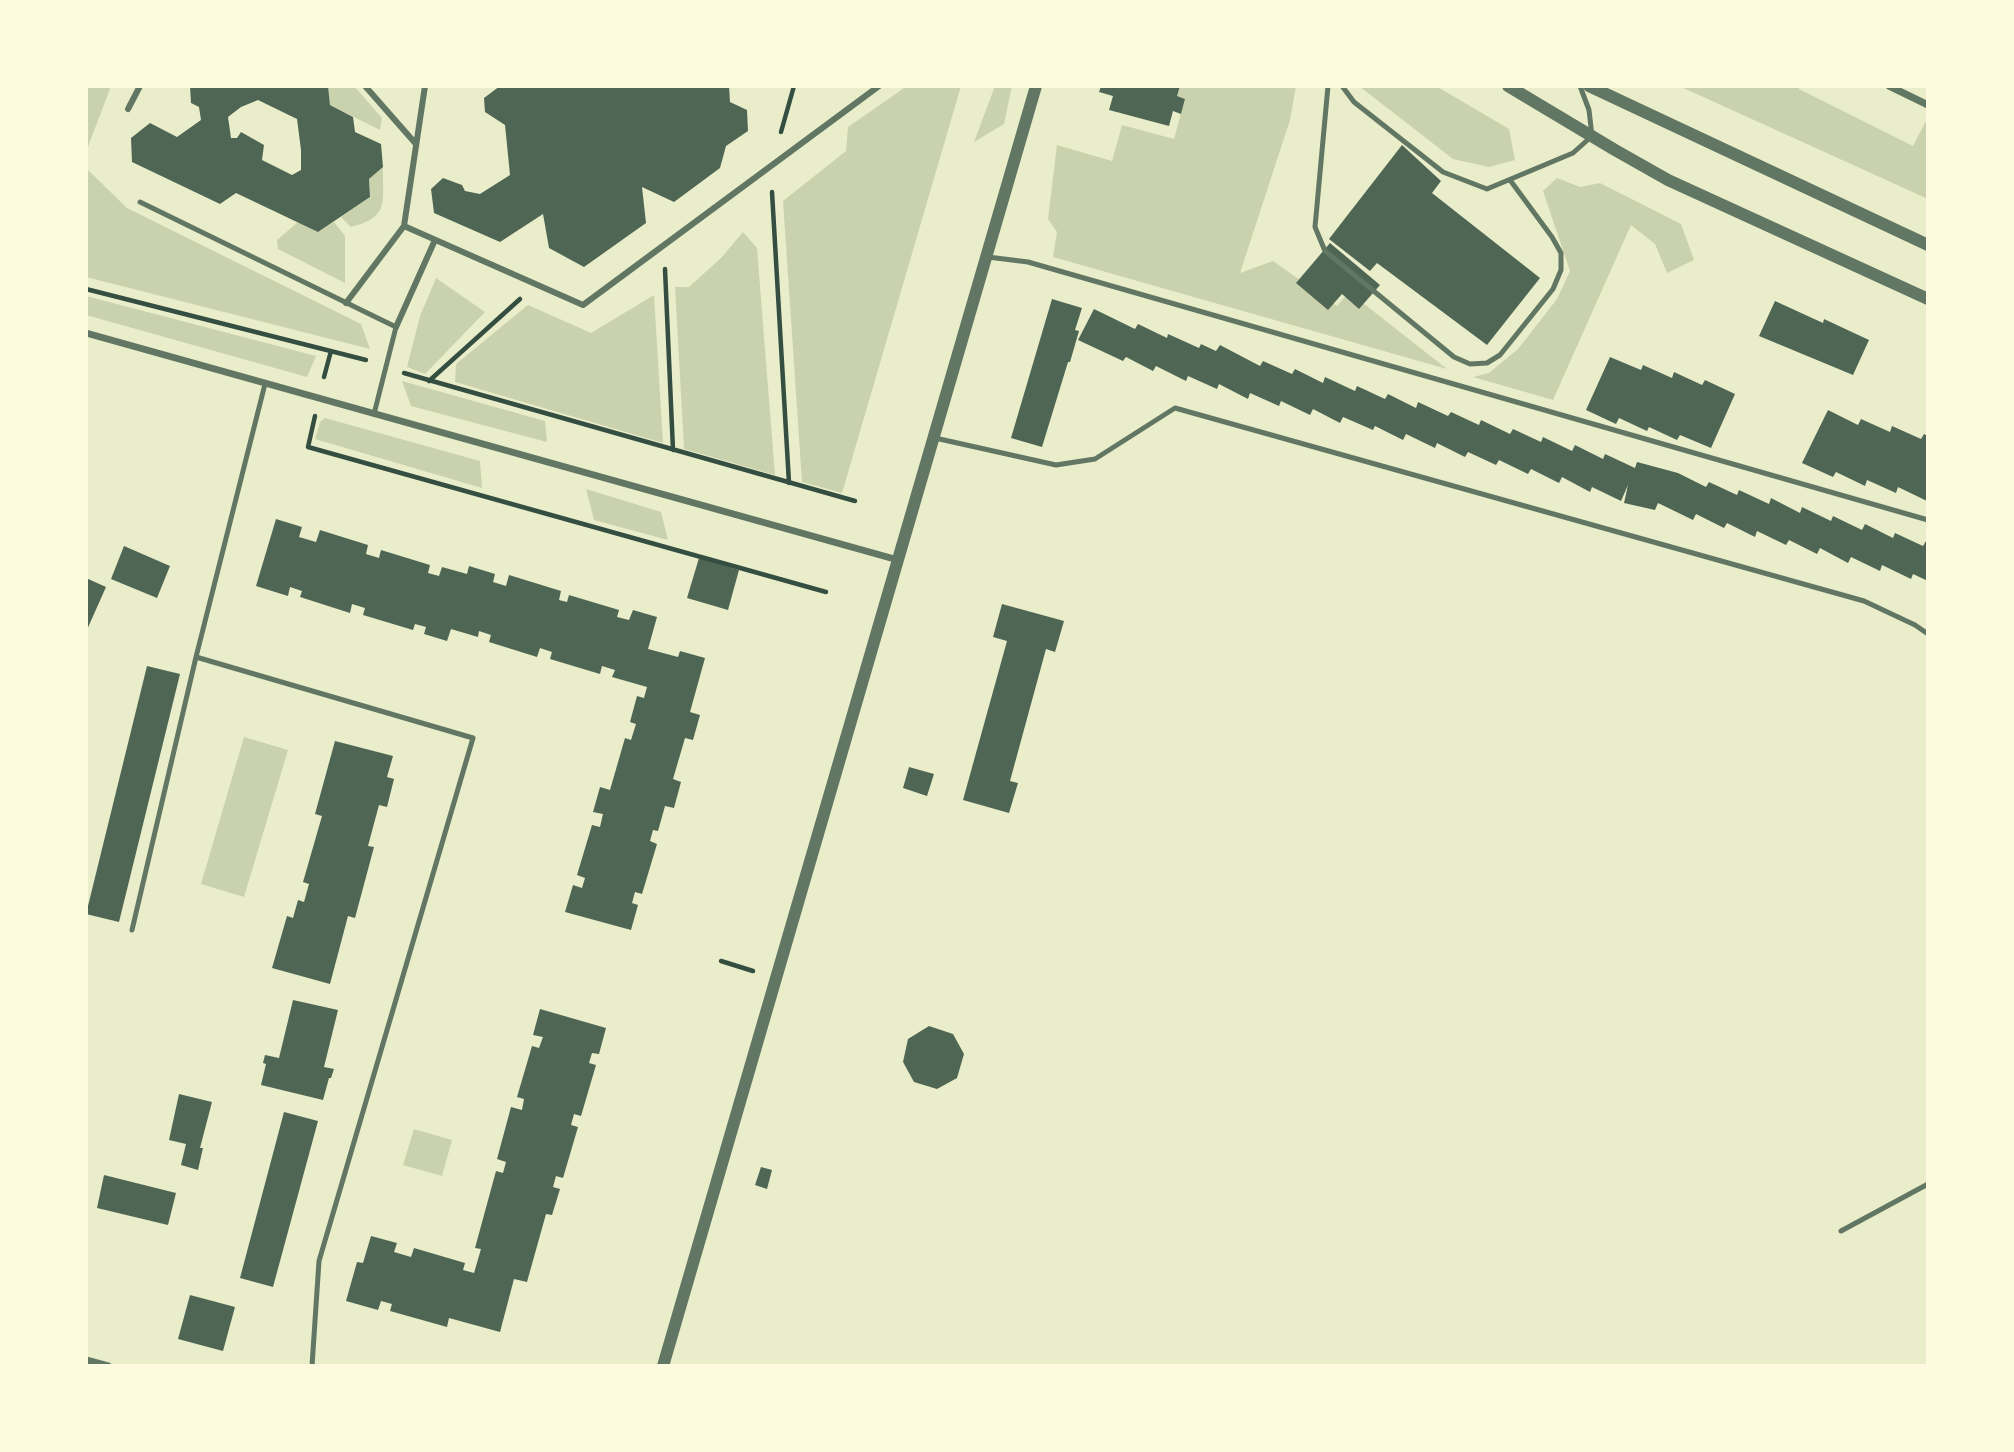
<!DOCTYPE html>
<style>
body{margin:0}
#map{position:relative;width:2014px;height:1452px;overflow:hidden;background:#e9edc9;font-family:"Noto Sans",sans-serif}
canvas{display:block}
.frame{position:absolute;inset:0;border:88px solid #fefae0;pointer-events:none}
</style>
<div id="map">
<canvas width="2014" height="1452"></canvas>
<div class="frame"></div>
</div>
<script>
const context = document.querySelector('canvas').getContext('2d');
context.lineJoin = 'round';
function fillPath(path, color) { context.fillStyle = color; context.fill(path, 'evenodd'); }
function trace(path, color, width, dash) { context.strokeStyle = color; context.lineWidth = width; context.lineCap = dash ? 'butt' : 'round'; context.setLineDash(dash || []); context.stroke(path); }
fillPath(new Path2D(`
 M86 86H111L86 152Z
 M328 86H354L382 118 380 130 330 105Z
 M907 86H961L842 493 802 482 783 201 846 151 848 127Z
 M995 86H1012L1004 124 974 142Z
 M1180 86H1296L1290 120 1240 273 1273 261 1337 306 1349 292 1447 369 1053 257 1057 232 1048 219 1057 145 1112 161 1122 125 1174 139 1185 99 1177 96Z
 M1359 86H1436L1509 129 1515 160 1489 167 1453 159Z
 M1679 86H1799V89L1913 146 1925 123 1928 124V199Z
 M383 167C382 201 391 217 351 227L341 217 370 197 369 179Z
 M86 168 127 208 361 324 370 349 86 277Z
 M1557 178 1580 187 1600 183 1681 224 1694 260 1667 273 1655 244 1631 225 1553 400 1473 377 1489 373 1518 349 1557 299 1570 271 1543 191Z
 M298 222 318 232 334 222 345 236V283L278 249 277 240Z
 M743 232 757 248 775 475 684 449 675 287H689L721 258Z
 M436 278 485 312 425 374 407 367 420 316Z
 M654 295 663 443 455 382 456 364 528 305 591 333Z
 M86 296 316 356 307 377 86 315Z
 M402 381 545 421 547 442 411 406Z
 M325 418 480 461 482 488 315 439 320 422Z
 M586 489 661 512 668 540 594 520Z
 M244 737 288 750 244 897 201 884Z
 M414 1129 452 1140 442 1176 403 1165Z`), '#cad2ad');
fillPath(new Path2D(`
 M190 86H328L330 105 353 117 355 132 381 144 383 167 369 179 370 197 318 232 236 193 220 204 132 162 131 138 150 123 177 137 201 120 199 107 191 103ZM258 100 297 119 301 150V170L292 175 262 160 264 145 241 132 237 138H231L228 117 241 107Z
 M500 86H729L730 102 747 110 748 131 726 146 720 168 674 202 642 187 646 223 584 267 549 248 543 214 500 242 434 213 431 189 443 178 462 185 465 191 480 194 510 175 505 125 485 112 484 98Z
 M1101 86H1180L1177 96 1185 99 1181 114 1173 111 1169 126 1109 110 1113 96 1099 92Z
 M1402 145 1441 181 1432 193 1540 278 1487 345 1377 263 1370 271 1329 239Z
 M1330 243 1380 285 1359 309 1342 294 1328 310 1296 283Z
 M1052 299 1082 308 1075 330 1079 331 1070 362H1068L1042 447 1011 438Z
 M1775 301 1823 323 1824 319 1869 340 1853 375 1759 336Z
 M1094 309 1135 329 1138 324 1167 338 1168 334 1199 348 1201 344 1216 351 1220 345 1260 366 1263 361 1292 374 1295 369 1323 383 1325 377 1355 391 1357 386 1385 399 1388 394 1416 408 1418 402 1448 416 1451 412 1479 425 1481 420 1510 434 1513 429 1541 442 1543 437 1572 451 1575 445 1603 459 1605 454 1635 468 1637 462 1678 473 1706 487 1709 482 1737 495 1739 490 1769 504 1771 498 1800 513 1802 507 1831 521 1833 516 1862 530 1865 524 1893 538 1895 533 1923 546 1926 541 1928 542V581L1913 574 1911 579 1882 565 1880 571 1851 557 1848 563 1820 548 1817 554 1789 540 1786 545 1757 531 1755 537 1727 523 1724 528 1696 514 1693 520 1658 503 1655 510 1624 503 1628 485 1621 501 1592 487 1590 492 1562 477 1559 483 1531 469 1528 474 1499 460 1496 465 1468 452 1465 457 1437 443 1435 448 1406 434 1403 440 1375 426 1373 430 1343 417 1340 423 1313 409 1310 415 1281 401 1279 406 1250 393 1248 399 1219 384 1217 389 1188 376 1186 381 1156 366 1153 371 1126 357 1123 361 1078 340Z
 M1610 357 1641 370 1643 365 1672 378 1674 372 1702 385 1705 380 1735 394 1711 448 1680 435 1677 440 1649 427 1647 431 1619 418 1616 424 1586 410Z
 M1828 410 1858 425 1861 419 1890 432 1892 426 1921 439 1924 434 1928 436 1927 501 1898 487 1896 493 1867 480 1865 486 1836 472 1833 477 1802 463Z
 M276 519 302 527 299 537 316 542 320 530 368 545 366 554 379 558 381 550 430 565 428 573 439 576 442 567 467 574 469 566 495 574 493 582 506 586 509 575 561 591 559 600 567 602 569 595 619 610 617 617 629 620 633 610 657 617 648 649 678 657 680 651 705 658 690 712 700 715 693 740 685 738 673 779 681 782 674 808 665 806 658 831 653 830 650 841 657 844 642 894 635 892 632 903 638 905 631 930 565 912 573 885 582 888 585 878 577 875 592 825 600 827 603 814 593 812 600 787 610 790 625 738 631 740 636 724 630 722 637 696 644 698 647 687 612 677 615 670 602 666 600 674 550 659 552 652 540 648 537 657 489 642 491 635 479 631 478 637 451 629 447 641 424 634 426 627 415 624 413 630 363 615 365 608 352 604 350 613 300 597 302 591 290 587 288 596 256 586Z
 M124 546 170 566 157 598 111 579Z
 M699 558 739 570 728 610 687 598Z
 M86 578 106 587 86 632Z
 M1002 604 1064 621 1055 652 1046 649 1010 781 1018 783 1009 813 963 800 1007 641 993 637Z
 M147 666 180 674 119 922 86 914Z
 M335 741 393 756 387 777 394 779 387 807 379 805 368 846 374 847 355 918 348 916 330 984 272 968 287 916 293 918 298 900 304 902 309 884 303 882 322 816 315 814Z
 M909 767 934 774 927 796 903 788Z
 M293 1000 338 1010 324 1067 334 1069 331 1078H329L323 1100 261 1085 266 1064 263 1063 265 1055 279 1058Z
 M540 1009 606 1028 599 1054 592 1053 589 1063 596 1065 581 1116 574 1114 571 1125 578 1127 563 1178 556 1176 553 1187 560 1189 552 1215 546 1214 527 1282 514 1279 500 1332 449 1318 447 1327 390 1311 392 1304 381 1301 378 1310 346 1301 357 1262 363 1263 371 1236 397 1243 394 1252 411 1257 414 1248 465 1263 463 1270 474 1273 481 1249 475 1248 496 1171 503 1173 506 1162 497 1159 511 1107 522 1110 524 1099 517 1097 532 1046 539 1048 543 1037 533 1035Z
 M929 1026 953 1034 964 1054 957 1078 937 1089 914 1082 903 1062 908 1039Z
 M179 1094 212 1102 200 1148H203L198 1170 181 1165 186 1144 169 1140Z
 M284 1112 318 1121 273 1287 240 1278Z
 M761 1167 772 1170 767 1189 755 1185Z
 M104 1175 176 1193 168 1225 97 1208Z
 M190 1295 235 1307 223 1351 178 1339Z`), '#4f6655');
trace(new Path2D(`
 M781 132 794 86
 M772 192 789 483
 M665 269 673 450
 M86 289 366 360
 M404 373 855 501
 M324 377 331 351
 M429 381 520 299
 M315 416 308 447 826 592
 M721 961 753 971`), '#344e41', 4.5);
trace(new Path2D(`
 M1328 86 1315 227 1325 251 1454 357 1470 364 1487 363 1500 355 1553 289 1561 270V253L1552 237 1510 180
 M1342 86 1354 102 1443 172 1487 189 1573 153 1592 136 1589 110 1580 86
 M140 202 396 327 374 414
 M988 257 1028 262 1928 520
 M935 438 1056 465 1095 459 1175 408 1864 601 1915 625 1928 634
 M196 657 473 738 319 1261 312 1366
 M132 930 196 657 265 384
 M1841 1231 1928 1184`), '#617663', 5);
trace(new Path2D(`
 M365 86 416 144
 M128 109 140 86
 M404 226 583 305 879 86
 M346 303 404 226 425 86
 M396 327 435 240`), '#617663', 6);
trace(new Path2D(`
 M1889 86 1928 105
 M86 333 898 560
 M86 1360 108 1366`), '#617663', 7);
trace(new Path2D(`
 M1508 86 1615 150 1668 180 1928 299
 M1589 86 1928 245
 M663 1366 1036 86`), '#617663', 12);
</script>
